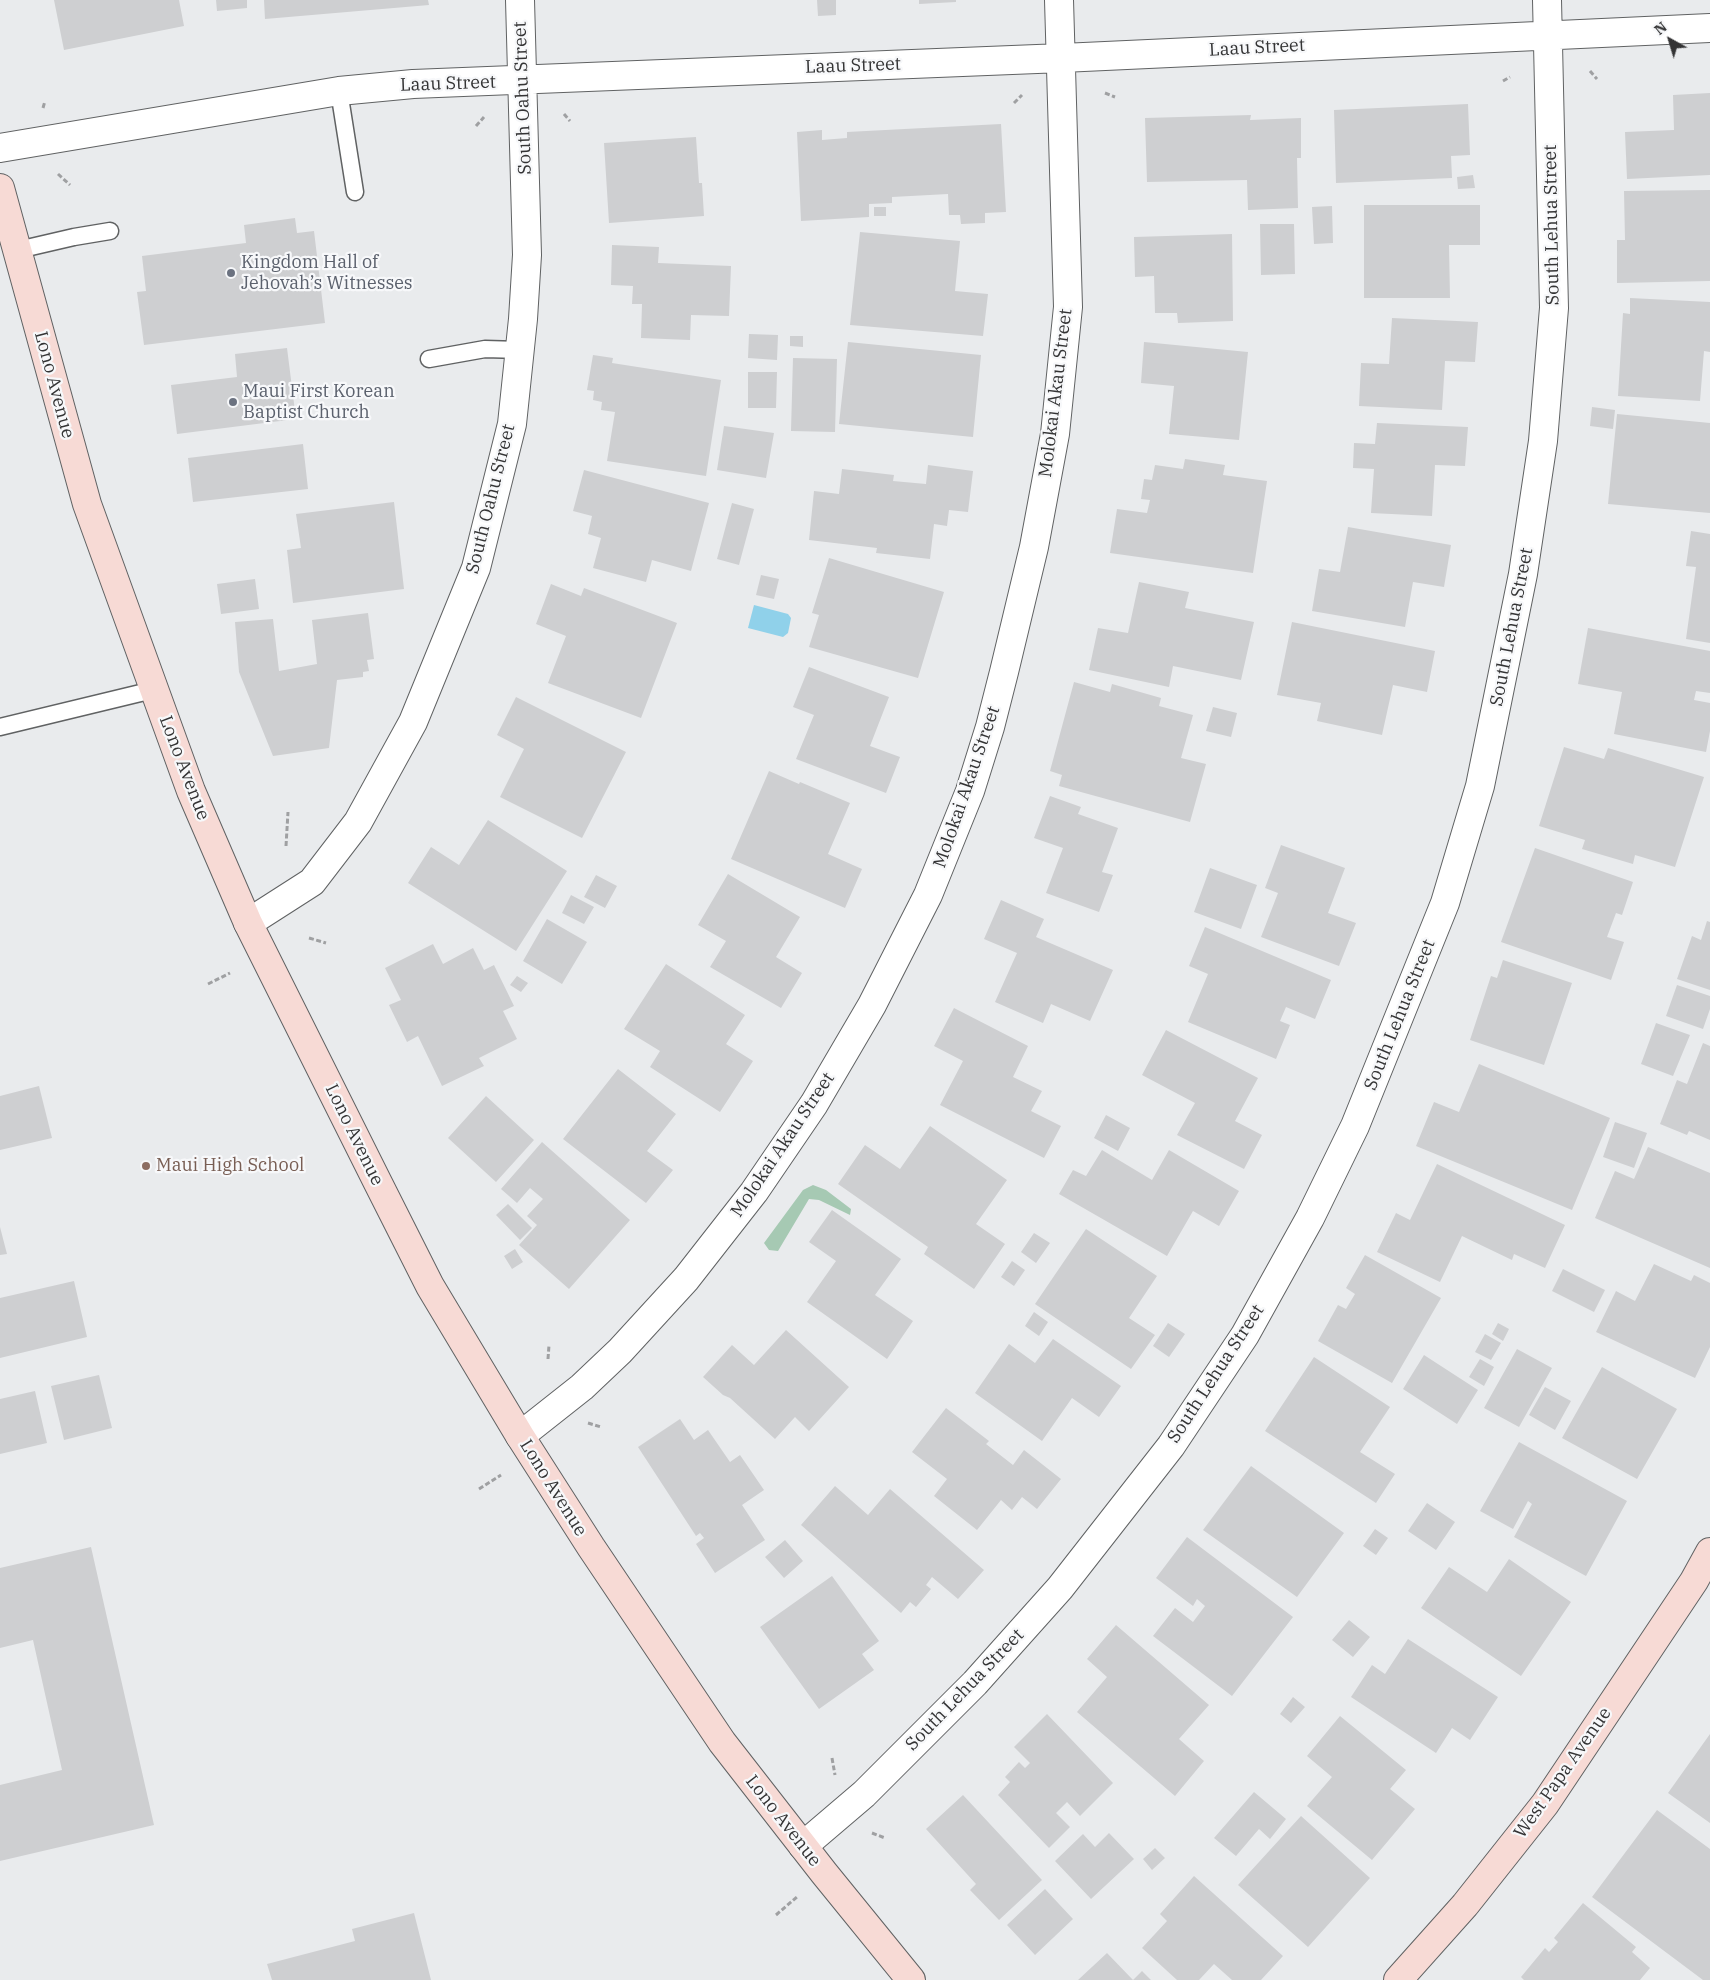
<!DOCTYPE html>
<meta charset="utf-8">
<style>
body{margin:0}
#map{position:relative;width:1710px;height:1980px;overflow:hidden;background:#e9ebed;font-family:"IBM Plex Serif",serif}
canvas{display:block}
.north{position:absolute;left:1645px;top:15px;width:50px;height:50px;-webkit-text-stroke:4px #f7f8fa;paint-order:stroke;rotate:321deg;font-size:14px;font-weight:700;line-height:20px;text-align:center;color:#343435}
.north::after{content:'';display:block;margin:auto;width:18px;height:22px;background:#343435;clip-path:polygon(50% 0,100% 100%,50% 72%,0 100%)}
</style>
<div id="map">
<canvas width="1710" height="1980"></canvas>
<div class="north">N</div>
</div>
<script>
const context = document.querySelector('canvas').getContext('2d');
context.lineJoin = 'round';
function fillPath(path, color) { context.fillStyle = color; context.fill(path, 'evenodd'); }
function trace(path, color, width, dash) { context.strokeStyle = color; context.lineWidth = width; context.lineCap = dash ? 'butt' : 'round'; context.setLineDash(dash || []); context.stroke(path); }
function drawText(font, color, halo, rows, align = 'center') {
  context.font = font + ' "IBM Plex Serif",serif'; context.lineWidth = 4.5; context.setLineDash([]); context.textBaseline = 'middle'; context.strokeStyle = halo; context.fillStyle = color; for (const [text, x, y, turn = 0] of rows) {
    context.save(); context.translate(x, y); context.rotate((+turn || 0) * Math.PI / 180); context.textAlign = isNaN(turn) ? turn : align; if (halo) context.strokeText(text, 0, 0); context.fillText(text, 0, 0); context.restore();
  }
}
fillPath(new Path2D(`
 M813 1185 826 1190 851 1209 850 1215 819 1200 809 1199 778 1251 769 1250 764 1243 803 1190Z`), '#a6c9b3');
fillPath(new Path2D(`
 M754 605 788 614 791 618 788 633 783 637 748 628Z`), '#90d1ea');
fillPath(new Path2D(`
 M54 0H179L184 26 64 50Z
 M216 0H247V8L217 11Z
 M264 0H428L429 5 265 19Z
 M817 0H836V15L818 16Z
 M919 0H956V2L919 4Z
 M1710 93V175L1627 179 1625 132 1674 130 1673 95Z
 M1468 104 1470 155 1451 156 1452 178 1336 183 1334 110Z
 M1251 115 1250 120 1301 118V158H1297L1298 208 1248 210 1247 180 1147 182 1145 118Z
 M1001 124 1006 212 985 213V223L961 224 960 215H949L948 194 892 197V203L869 204V217L801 221 797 132 822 130V140L847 138V132Z
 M696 137 699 183H702L704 216 609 223 604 143Z
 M1473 175 1475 188 1458 189 1457 177Z
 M1710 190V281L1617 283V240H1625L1624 191Z
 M1364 205H1480V245H1449L1450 298H1364Z
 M1332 206 1333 243 1314 244 1312 207Z
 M874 207H886V216H874Z
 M295 218 297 233 314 231 325 323 144 345 137 292 146 291 142 256 246 243 244 225Z
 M1260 224H1294L1295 274 1261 275Z
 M860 232 960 241 955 291 988 294 983 336 850 325Z
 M1232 234 1233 321 1178 323 1177 313H1155L1154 276 1135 277 1134 237Z
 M612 245 659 247 658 263 731 266 729 316 691 315 690 340 641 338 642 304H632L633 286 611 285Z
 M1630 298 1710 302V352L1704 351 1700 401 1618 396 1623 313 1630 314Z
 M1392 318 1478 322 1475 362 1445 361 1442 410 1359 406 1361 363 1389 364Z
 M749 334 778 335 777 360 748 358Z
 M790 336H803V347L790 346Z
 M848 342 981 355 973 437 839 424Z
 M1144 342 1248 352 1239 440 1169 434 1174 386 1141 383Z
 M287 348 296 419 177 434 171 385 237 377 235 354Z
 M593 355 613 358 612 363 721 380 706 476 607 461 615 412 601 410 602 402 593 400 594 391 587 390Z
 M793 358 837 359 835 432 791 431Z
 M748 372H777L776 408H748Z
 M1592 407 1615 410 1613 429 1590 426Z
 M1617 414 1710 423V513L1608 504Z
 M1377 423 1468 427 1465 466 1435 465 1432 516 1371 513 1374 469 1353 468 1354 443 1375 444Z
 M724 426 774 433 766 478 717 470Z
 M303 444 308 489 193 502 188 458Z
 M1185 459 1225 465 1223 475 1267 481 1253 573 1110 553 1117 509 1147 513 1150 500 1141 499 1144 479 1152 480 1155 465 1183 469Z
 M928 465 973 471 968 512 949 510 947 526 934 524 930 559 876 553 877 548 809 540 814 491 839 494 842 469 894 475 893 481 926 484Z
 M584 470 709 503 691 571 652 560 646 582 593 568 601 538 588 534 592 516 573 511Z
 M394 502 404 589 293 603 287 550 301 548 296 514Z
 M732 503 754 509 739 565 717 559Z
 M1348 527 1451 545 1444 587 1413 582 1405 627 1312 611 1319 569 1340 572Z
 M1691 531 1710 534V643L1686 639 1696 567 1686 566Z
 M829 558 944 592 918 678 809 647 819 615 812 613Z
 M761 575 779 579 774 599 756 595Z
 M255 579 259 609 221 614 217 584Z
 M1139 582 1189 592 1185 608 1254 622 1241 680 1173 666 1169 687 1089 670 1098 628 1128 633Z
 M551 584 581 596 584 588 677 623 641 718 548 683 566 636 536 624Z
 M368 613 374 659 367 660 369 671 363 672V677L337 680 329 748 273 756 239 672 235 622 273 619 279 671 317 664 312 620Z
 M1292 622 1435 651 1427 692 1393 685 1382 735 1317 721 1321 703 1277 695Z
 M1588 628 1710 651V693L1696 691 1694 700 1710 703V731L1706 752 1614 734 1622 692 1578 684Z
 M809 667 889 697 870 746 900 757 886 793 796 759 814 715 793 707Z
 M1074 682 1110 692 1112 684 1161 698 1159 706 1193 715 1181 758 1206 764 1190 822 1059 786 1062 775 1050 771Z
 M516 697 626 752 582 838 500 797 524 749 497 735Z
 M1213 707 1237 713 1231 737 1206 731Z
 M1564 747 1604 759 1608 748 1704 777 1675 867 1635 855 1633 864 1582 849 1585 840 1539 826Z
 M769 771 799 784 800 782 850 803 828 854 862 869 845 908 731 859Z
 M1050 796 1081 807 1078 814 1118 828 1102 872 1113 875 1099 912 1046 893 1063 848 1034 838Z
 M488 820 567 871 516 951 408 883 431 847 459 865Z
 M1281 845 1345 868 1328 913 1356 923 1339 966 1261 937 1278 893 1265 888Z
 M1535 848 1633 882 1622 915 1616 913 1607 937 1624 942 1611 980 1501 942Z
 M1210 868 1257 885 1241 929 1194 912Z
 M728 874 800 917 776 957 802 973 781 1008 710 967 726 941 698 925Z
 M596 875 617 886 605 908 584 897Z
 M571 895 594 907 584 924 562 913Z
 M1001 900 1044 919 1036 937 1113 970 1090 1021 1051 1004 1043 1023 995 1002 1017 953 984 939Z
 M547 919 587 942 562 984 523 961Z
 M1707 921 1710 922V990L1677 979 1692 936 1701 940Z
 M1205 927 1331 980 1315 1019 1286 1007 1280 1021 1290 1025 1276 1059 1188 1022 1208 974 1189 966Z
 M433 944 443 964 473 948 484 970 494 965 514 1006 503 1011 517 1039 479 1058 484 1066 442 1086 418 1036 407 1042 389 1005 401 1000 385 968Z
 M1503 960 1572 983 1544 1065 1470 1040 1491 976 1497 978Z
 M666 964 745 1015 726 1044 753 1061 720 1112 650 1067 660 1051 624 1029Z
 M517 976 528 983 521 992 510 985Z
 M1677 985 1710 996V1009L1703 1029 1666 1016Z
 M954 1008 1028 1046 1013 1077 1042 1091 1031 1111 1061 1126 1044 1158 940 1105 963 1061 934 1046Z
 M1656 1023 1690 1035 1673 1076 1641 1064Z
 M1166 1030 1258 1078 1235 1121 1262 1135 1244 1169 1177 1135 1195 1103 1142 1075Z
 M1703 1043 1710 1046V1140L1689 1131 1687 1135 1660 1124 1677 1080 1687 1084Z
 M1479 1064 1610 1118 1572 1210 1416 1146 1434 1102 1459 1112Z
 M618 1069 676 1114 647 1151 673 1170 646 1203 563 1139Z
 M39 1086 52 1138 0 1150V1096Z
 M486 1096 534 1140 496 1182 448 1138Z
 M1106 1115 1130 1128 1118 1151 1094 1138Z
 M1615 1122 1647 1133 1634 1168 1603 1157Z
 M930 1126 1007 1180 976 1224 1005 1244 974 1289 924 1254 928 1247 838 1184 865 1145 900 1169Z
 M542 1142 630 1220 569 1289 519 1245 537 1225 527 1216 543 1199 530 1188 517 1203 501 1189Z
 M1648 1147 1710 1173V1268L1595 1218 1615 1171 1634 1179Z
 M1102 1150 1152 1180 1169 1150 1239 1191 1219 1226 1193 1211 1167 1256 1059 1194 1073 1170 1086 1176Z
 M1437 1164 1565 1225 1545 1268 1514 1254 1512 1260 1462 1236 1440 1282 1377 1252 1396 1213 1410 1220Z
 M508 1204 532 1228 520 1240 496 1215Z
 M832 1210 901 1259 875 1295 913 1321 887 1359 807 1302 836 1261 809 1242Z
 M0 1227 7 1254 0 1255Z
 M1086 1229 1157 1276 1129 1318 1155 1335 1131 1369 1035 1304Z
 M1034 1233 1050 1243 1036 1263 1021 1252Z
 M515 1249 523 1262 512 1269 504 1256Z
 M1365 1255 1441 1298 1392 1383 1318 1341 1338 1305 1346 1309 1355 1294 1346 1288Z
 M1012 1261 1025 1270 1014 1286 1001 1277Z
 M1654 1264 1691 1281 1694 1275 1710 1283V1347L1695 1378 1596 1332 1616 1291 1635 1301Z
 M1563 1269 1605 1290 1594 1312 1552 1291Z
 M74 1281 87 1337 0 1358V1298Z
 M1034 1312 1048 1322 1039 1336 1025 1326Z
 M1168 1323 1185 1334 1169 1357 1153 1346Z
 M1498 1323 1509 1329 1503 1341 1492 1334Z
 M786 1330 849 1387 809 1431 795 1417 775 1439 730 1398 723 1395 703 1377 732 1345 754 1365Z
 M1485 1334 1501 1343 1491 1360 1475 1352Z
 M1053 1339 1121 1386 1099 1417 1072 1398 1042 1441 975 1393 1009 1344 1035 1363Z
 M1517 1349 1552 1368 1519 1427 1484 1408Z
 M1424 1355 1478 1390 1457 1424 1403 1389Z
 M1314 1357 1390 1407 1360 1452 1395 1474 1376 1503 1265 1431Z
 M1480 1359 1494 1367 1484 1386 1469 1377Z
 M1602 1367 1677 1409 1637 1479 1562 1438Z
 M99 1375 112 1428 64 1440 51 1386Z
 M1545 1387 1571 1401 1555 1430 1529 1415Z
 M35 1391 47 1443 0 1454V1399Z
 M946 1408 989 1441 986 1444 1013 1465 1024 1450 1061 1479 1037 1509 1022 1497 1012 1510 1001 1500 977 1530 934 1496 947 1479 912 1452Z
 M680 1419 694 1440 708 1430 730 1462 740 1455 764 1490 742 1505 765 1540 715 1573 696 1544 704 1538 700 1533 696 1536 638 1447Z
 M1519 1442 1627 1501 1586 1576 1514 1537 1532 1504 1528 1501 1513 1529 1480 1511Z
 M1251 1466 1344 1533 1297 1597 1203 1530Z
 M835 1486 868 1515 890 1489 984 1570 958 1599 932 1577 926 1585 931 1589 916 1607 910 1602 901 1613 801 1525Z
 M1427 1503 1455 1522 1436 1550 1408 1531Z
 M1375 1529 1388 1538 1376 1555 1363 1546Z
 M1187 1537 1293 1617 1232 1696 1153 1636 1175 1608 1193 1622 1205 1606 1197 1599 1193 1606 1156 1578Z
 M785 1540 803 1561 784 1578 765 1557Z
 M91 1547 154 1825 0 1861V1785L62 1770 33 1640 0 1648V1568Z
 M1509 1559 1571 1602 1521 1676 1421 1608 1449 1567 1487 1592Z
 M832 1576 879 1641 862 1654 874 1670 819 1709 760 1627Z
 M1349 1620 1370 1637 1353 1657 1332 1640Z
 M1116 1625 1209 1705 1179 1739 1204 1761 1175 1796 1077 1712 1107 1677 1087 1659Z
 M1408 1639 1498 1697 1470 1740 1452 1728 1436 1753 1351 1697 1372 1665 1385 1674Z
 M1293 1697 1305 1707 1291 1723 1280 1714Z
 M1047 1714 1113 1783 1080 1816 1067 1802 1056 1813 1070 1827 1049 1848 998 1795 1010 1782 1005 1777 1019 1762 1025 1768 1030 1763 1014 1747Z
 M1340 1716 1406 1770 1390 1789 1415 1809 1372 1860 1307 1806 1332 1777 1307 1756Z
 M1710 1734V1823L1668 1793Z
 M1254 1792 1286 1819 1270 1839 1259 1829 1236 1856 1214 1838Z
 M963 1795 1042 1880 999 1920 970 1890 976 1884 926 1829Z
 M1657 1810 1710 1849V1980H1703L1592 1897Z
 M1301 1816 1370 1878 1308 1947 1238 1885Z
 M1109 1833 1134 1859 1091 1899 1055 1861 1083 1834 1095 1847Z
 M1155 1848 1165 1858 1152 1870 1143 1859Z
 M1194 1876 1283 1956 1261 1980H1232L1214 1964 1199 1980H1177L1142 1948 1167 1921 1160 1914Z
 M1045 1889 1073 1919 1035 1955 1007 1925Z
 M1583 1903 1636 1947 1632 1952 1650 1968 1640 1980H1524L1521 1977 1545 1948 1549 1952 1558 1942 1554 1938Z
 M414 1913 431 1980H272L267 1964 355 1941 352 1929Z
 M1107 1953 1133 1980H1078Z
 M1142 1971 1151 1980H1133Z`), '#cecfd1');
const lane = new Path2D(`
 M339 91 355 192
 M18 250 74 237 110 231
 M429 359 485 349 520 350
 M0 727 153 690`);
const street = new Path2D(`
 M0 148 339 91 413 84 1062 58 1710 28
 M248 923 312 882 358 822 413 722 476 568 512 424 523 319 527 255 520 0
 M520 1436 582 1387 620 1351 686 1279 754 1192 814 1104 872 1005 928 895 970 791 990 727 1004 672 1034 547 1055 434 1068 307 1059 0
 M803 1846 864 1794 975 1683 1060 1588 1171 1446 1245 1335 1310 1218 1355 1126 1445 903 1480 786 1523 574 1543 441 1554 308 1547 0`);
const secondary = new Path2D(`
 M0 188 87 504 191 791 248 923 377 1181 430 1286 520 1436 591 1547 722 1742 824 1873 911 1980
 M1398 1980 1465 1905 1545 1804 1694 1581 1710 1552`);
trace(lane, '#606263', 19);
trace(street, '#606263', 30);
trace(secondary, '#606263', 30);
trace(new Path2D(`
 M1590 71 1597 79
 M1503 81 1510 77
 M1105 93 1115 97
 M1014 103 1022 95
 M43 108 45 101
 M564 114 570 121
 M476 126 484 117
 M58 174 70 185
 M286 846 288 812
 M309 938 326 943
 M208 984 230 973
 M548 1359 549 1345
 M588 1423 601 1427
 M479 1489 501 1475
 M832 1758 835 1775
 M872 1833 885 1838
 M776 1915 798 1896`), '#9fa0a2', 3, [5, 2.5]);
trace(lane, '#fff', 16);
trace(street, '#fff', 28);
trace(secondary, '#f7dad5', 28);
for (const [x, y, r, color] of [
 [231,273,5,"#6b7280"],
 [233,402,5,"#6b7280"],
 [146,1166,5,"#8d6e63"]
]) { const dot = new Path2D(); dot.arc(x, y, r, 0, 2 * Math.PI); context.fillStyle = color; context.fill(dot); trace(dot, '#f7f8fa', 2); }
drawText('18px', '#343435', '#f7f8fa', [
 ["Laau Street",1257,48,-3],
 ["Laau Street",853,66,-2],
 ["Laau Street",448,84,-2],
 ["South Oahu Street",523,98,-92],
 ["South Lehua Street",1552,225,-91],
 ["Lono Avenue",54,385,75],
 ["Molokai Akau Street",1056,393,-83],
 ["South Oahu Street",491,499,-76],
 ["South Lehua Street",1512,627,-79],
 ["Lono Avenue",184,768,69],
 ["Molokai Akau Street",967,787,-71],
 ["South Lehua Street",1400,1015,-68],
 ["Lono Avenue",354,1135,64],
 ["Molokai Akau Street",783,1145,-56],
 ["South Lehua Street",1216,1374,-57],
 ["Lono Avenue",553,1488,58],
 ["South Lehua Street",965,1690,-46],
 ["West Papa Avenue",1563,1773,-55],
 ["Lono Avenue",783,1821,52]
]);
drawText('18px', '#5b616d', '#f7f8fa', [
 ["Kingdom Hall of",241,263],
 ["Jehovah’s Witnesses",241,284],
 ["Maui First Korean",243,392],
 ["Baptist Church",243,413]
], 'left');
drawText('18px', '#785e54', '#f7f8fa', [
 ["Maui High School",156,1166]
], 'left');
</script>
